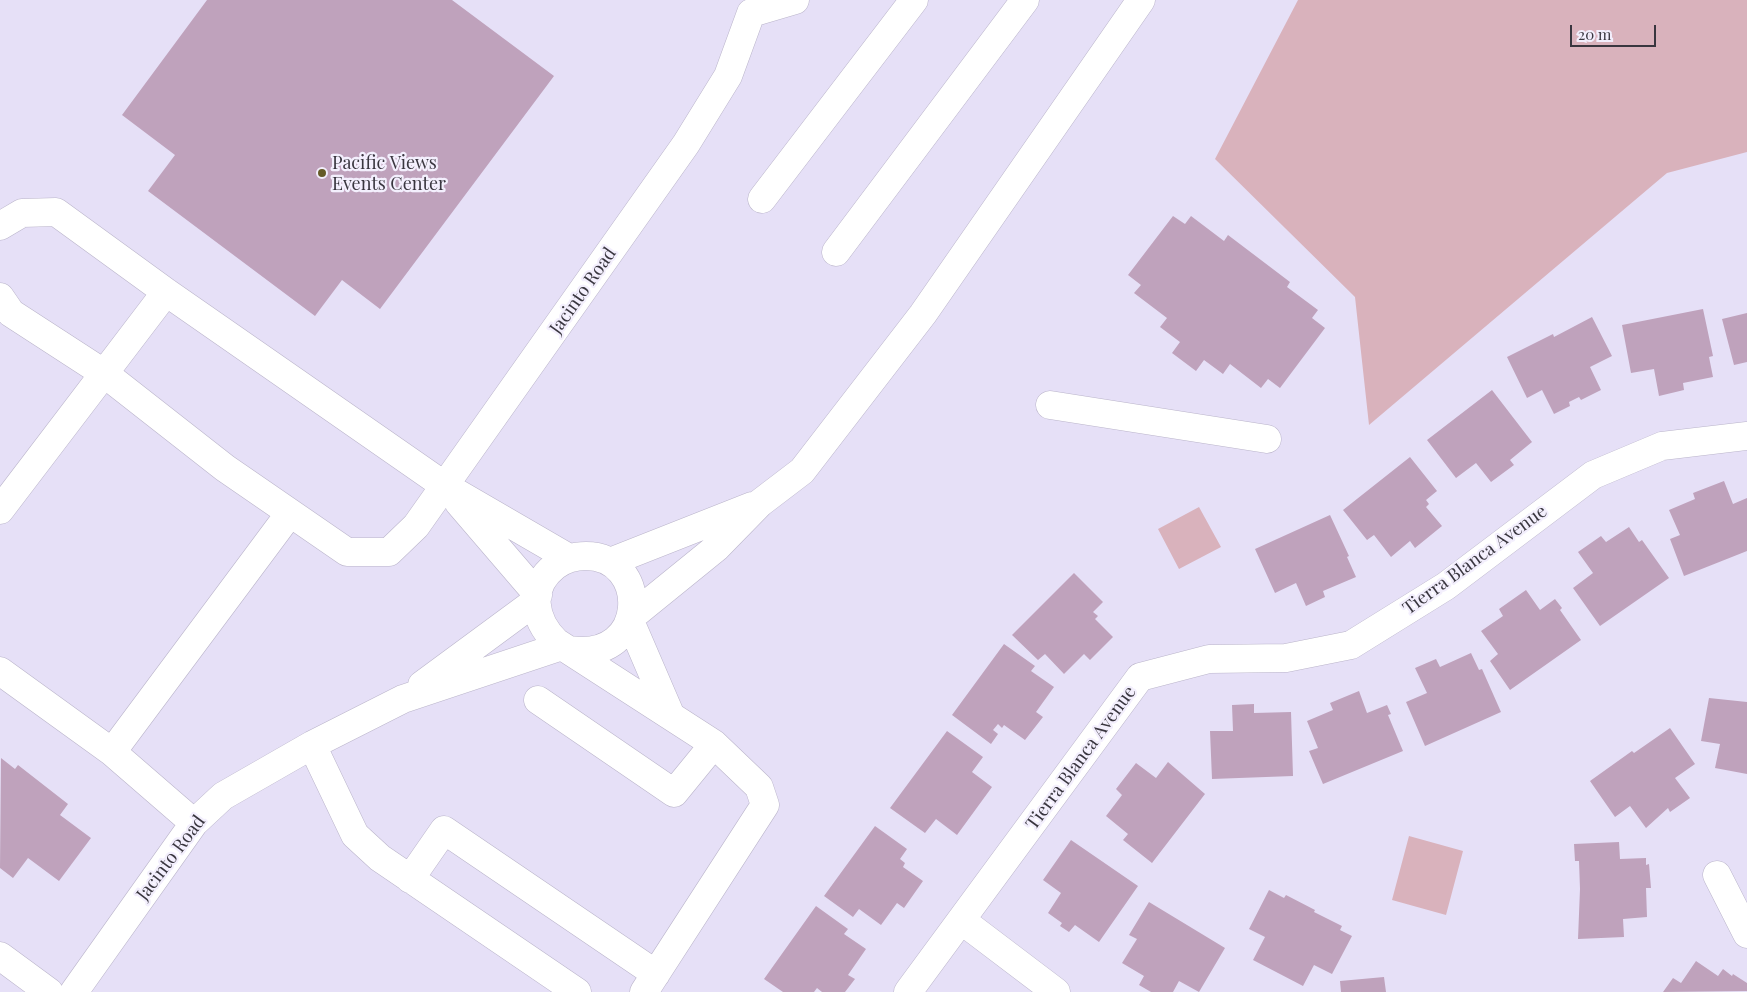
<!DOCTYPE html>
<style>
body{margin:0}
#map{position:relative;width:1747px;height:992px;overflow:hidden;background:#e6e0f7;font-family:"Playfair Display",serif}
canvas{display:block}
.scale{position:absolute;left:1570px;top:25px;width:86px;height:22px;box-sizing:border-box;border:2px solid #39363f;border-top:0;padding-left:6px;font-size:15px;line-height:18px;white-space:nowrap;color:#39363f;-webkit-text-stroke:4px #f3effd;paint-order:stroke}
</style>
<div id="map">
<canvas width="1747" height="992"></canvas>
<div class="scale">20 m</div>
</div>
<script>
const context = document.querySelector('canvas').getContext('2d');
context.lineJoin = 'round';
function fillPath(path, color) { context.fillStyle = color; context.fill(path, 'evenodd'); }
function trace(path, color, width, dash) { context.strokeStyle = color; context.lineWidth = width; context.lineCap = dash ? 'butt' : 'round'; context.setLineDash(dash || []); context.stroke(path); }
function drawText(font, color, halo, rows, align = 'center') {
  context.font = font + ' "Playfair Display",serif'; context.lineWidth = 4.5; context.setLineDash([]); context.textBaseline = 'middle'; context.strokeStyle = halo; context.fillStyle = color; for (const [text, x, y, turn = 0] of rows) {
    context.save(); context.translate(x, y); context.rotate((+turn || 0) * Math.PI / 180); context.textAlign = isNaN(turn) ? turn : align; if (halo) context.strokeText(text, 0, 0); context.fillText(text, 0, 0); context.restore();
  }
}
fillPath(new Path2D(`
 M1298 0H1747V152L1667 173 1369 425 1355 297 1215 159Z
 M1199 507 1221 547 1179 569 1158 529Z
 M1409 836 1463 851 1446 915 1392 900Z`), '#d9b2bc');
fillPath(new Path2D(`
 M207 0H452L554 76 380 309 342 280 315 316 148 191 175 155 122 115Z
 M1173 216 1185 224 1191 216 1224 241 1228 235 1290 282 1287 287 1318 310 1312 318 1325 328 1280 388 1268 379 1261 388 1230 364 1223 374 1204 360 1196 371 1172 353 1180 342 1160 327 1167 318 1134 293 1141 285 1128 275Z
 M1703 309 1713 356 1709 357 1713 377 1683 383 1684 390 1659 396 1654 369 1631 373 1622 325Z
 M1747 313V362L1734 365 1722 319Z
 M1592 317 1612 356 1590 367 1601 390 1581 400 1579 397 1569 402 1570 406 1554 414 1542 390 1527 398 1507 357 1553 334 1554 337Z
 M1492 390 1532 442 1510 460 1514 465 1491 482 1476 463 1456 478 1427 440Z
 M1410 457 1437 491 1426 500 1429 504 1426 507 1442 526 1415 548 1410 541 1391 557 1374 535 1367 540 1343 510Z
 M1724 481 1733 504 1747 498V551L1684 576 1670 539 1680 535 1669 510 1695 499 1693 493Z
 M1330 515 1349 556 1347 557 1356 577 1323 591 1325 597 1306 606 1296 583 1275 593 1255 549Z
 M1629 527 1639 542 1642 540 1669 578 1600 626 1573 588 1593 573 1578 552 1601 536 1606 542Z
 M1074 573 1103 602 1093 612 1098 616 1095 619 1113 637 1090 660 1084 654 1064 674 1045 654 1038 660 1012 635Z
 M1526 590 1540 610 1555 599 1562 608 1560 610 1581 640 1510 690 1490 661 1498 654 1481 631 1503 616 1499 609Z
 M1004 644 1035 666 1031 671 1054 687 1036 712 1043 717 1025 740 1004 725 1002 728 998 724 993 730 998 734 991 744 952 715Z
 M1471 653 1479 670 1482 669 1501 712 1425 746 1406 702 1427 693 1415 668 1436 659 1440 667Z
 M1359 691 1367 713 1387 705 1391 714 1388 715 1403 751 1323 784 1309 751 1318 748 1307 721 1333 710 1330 703Z
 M1709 698 1747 702V774L1715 768 1720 744 1701 741Z
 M1254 704V713L1291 712 1293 776 1212 779 1210 731H1233L1232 705Z
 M1670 728 1695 764 1675 778 1690 798 1670 812 1668 808 1646 828 1630 806 1615 817 1590 781 1632 751 1634 753Z
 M947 731 983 757 972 772 992 787 957 835 936 819 925 833 890 808Z
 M1 758 15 769 18 765 68 804 60 815 91 838 59 881 28 858 13 878 0 868Z
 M1168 762 1205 794 1152 863 1123 840 1128 834 1106 816 1122 795 1116 789 1136 763 1156 778Z
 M875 826 907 849 900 859 905 863 903 867 923 881 904 908 897 903 881 925 859 909 853 917 824 896Z
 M1071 840 1138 886 1099 942 1075 925 1069 932 1060 926 1062 923 1048 913 1061 893 1043 880Z
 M1619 842 1620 859 1646 858V865L1649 864 1651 888H1646L1647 917 1623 919 1624 937 1578 939 1580 889 1579 861H1575L1574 844Z
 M1269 890 1284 898 1286 895 1315 910 1314 912 1342 926 1340 930 1352 936 1332 974 1314 965 1303 986 1253 960 1265 937 1249 929Z
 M1149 902 1225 948 1199 992 1179 981 1173 992H1151L1139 985 1144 976 1122 963 1137 939 1129 935Z
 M816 906 848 929 844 934 866 949 848 975 855 979 845 992H822L817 988 814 992H783L764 979Z
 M1696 961 1718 976 1723 969 1732 976 1733 974 1747 983V991L1663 992 1673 978 1681 983Z
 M1384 977 1386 992H1341L1340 981Z`), '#bfa2bc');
const minor = new Path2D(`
 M751 13 795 0
 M762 199 914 0
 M0 226 22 213 56 212 166 292 445 486 569 558
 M836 252 1025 0
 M0 297 11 313 105 374 225 468 347 552H389L416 526 686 144 728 76 751 13
 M1050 405 1267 439
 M459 503 538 595
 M0 510 166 292
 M610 562 752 506
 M631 617 716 548 760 503 802 471 923 314 1141 0
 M630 621 670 714
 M570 650C650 662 650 556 586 556 574 556 564 559 555 566 527 588 534 620 556 642L714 744 759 787 765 805 644 992
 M0 671 112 752 290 513
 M422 685 536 601
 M538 700 674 793 714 744
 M312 745 355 835 380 858 577 992
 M112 752 194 823
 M1717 875 1747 934
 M410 879 444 830 656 974
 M961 920 1056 992
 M0 956 49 992
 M74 992 194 823 223 796 312 745 403 699 562 646
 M908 992 1140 677 1209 659 1286 658 1351 645 1446 586 1593 475 1662 446 1747 436`);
trace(minor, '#bab4ca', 29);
trace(minor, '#fff', 28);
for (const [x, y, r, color] of [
 [322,173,5,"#655b28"]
]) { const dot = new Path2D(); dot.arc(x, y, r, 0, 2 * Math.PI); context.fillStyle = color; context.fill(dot); trace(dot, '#f3effd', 2); }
drawText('18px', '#39363f', '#f3effd', [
 ["Pacific Views",332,163],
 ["Events Center",332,184]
], 'left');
drawText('18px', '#39363f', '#f3effd', [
 ["Jacinto Road",583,291,-55],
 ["Tierra Blanca Avenue",1475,560,-36],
 ["Tierra Blanca Avenue",1081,758,-54],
 ["Jacinto Road",171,858,-53]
]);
</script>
